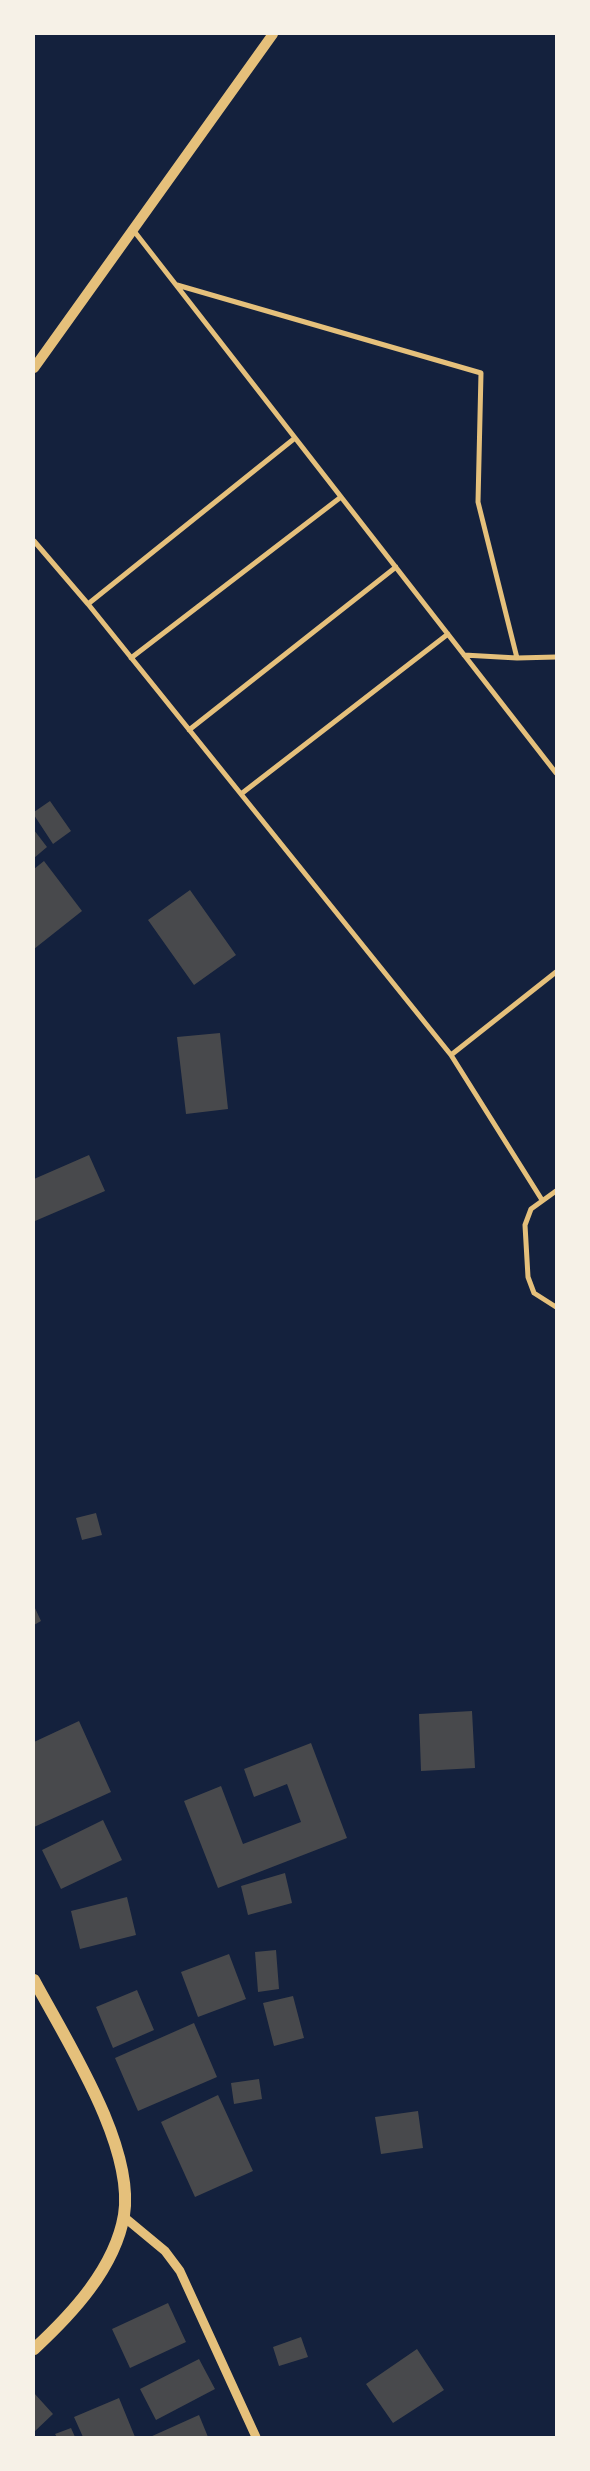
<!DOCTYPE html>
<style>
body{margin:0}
#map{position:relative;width:590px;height:2471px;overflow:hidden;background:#14213d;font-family:Lora,serif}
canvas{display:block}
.frame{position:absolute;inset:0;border:35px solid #f6f1e7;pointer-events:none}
</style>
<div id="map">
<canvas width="590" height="2471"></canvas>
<div class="frame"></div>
</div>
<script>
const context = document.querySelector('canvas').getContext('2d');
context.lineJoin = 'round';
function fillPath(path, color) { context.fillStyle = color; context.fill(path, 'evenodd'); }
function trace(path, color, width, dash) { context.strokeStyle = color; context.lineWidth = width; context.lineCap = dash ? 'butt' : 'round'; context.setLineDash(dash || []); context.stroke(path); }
fillPath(new Path2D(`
 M50 801 71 831 53 844 34 815V812Z
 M34 830 47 847 34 858Z
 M44 861 82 911 34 949V869Z
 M190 890 236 955 194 985 148 920Z
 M220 1033 228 1109 186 1114 177 1037Z
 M89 1155 105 1191 35 1221 34 1179Z
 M96 1513 102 1535 82 1540 76 1518Z
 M34 1606 41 1621 34 1625Z
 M472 1711 475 1768 421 1771 419 1714Z
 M79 1721 111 1792 34 1827V1742Z
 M311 1743 347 1838 218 1888 184 1801 221 1786 243 1844 301 1822 287 1784 254 1797 244 1769Z
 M103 1820 122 1860 61 1889 42 1850Z
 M285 1873 292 1903 248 1915 241 1886Z
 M127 1897 136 1935 80 1949 71 1911Z
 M276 1950 279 1989 258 1992 255 1952Z
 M229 1954 246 1999 198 2017 181 1972Z
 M137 1990 154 2030 113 2048 96 2007Z
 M293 1996 304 2038 274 2046 263 2003Z
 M194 2023 217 2077 138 2111 115 2058Z
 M259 2079 262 2099 234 2104 231 2083Z
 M218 2095 253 2171 195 2197 161 2122Z
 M418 2111 423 2148 381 2154 375 2117Z
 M168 2303 186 2342 130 2368 112 2329Z
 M301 2337 308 2357 279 2366 273 2347Z
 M417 2349 444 2390 393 2423 366 2384Z
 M199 2359 215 2389 156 2420 140 2389Z
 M34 2393 53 2414 34 2432Z
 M119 2398 135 2437H83L74 2417Z
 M199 2415 208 2437H150Z
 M71 2428 75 2437H57L55 2434Z`), '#48494c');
trace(new Path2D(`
 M134 231 556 773
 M177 285 481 373 478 502 517 658
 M34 541 88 604 451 1055 556 972
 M88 604 295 438
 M464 655 517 658 556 657
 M131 658 341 497
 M189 730 396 567
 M241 794 448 634
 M451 1055 542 1200
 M556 1191 531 1209 525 1225 528 1277 534 1293 556 1307`), '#e5c07b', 5);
trace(new Path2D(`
 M124 2217 165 2251 180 2271 256 2437`), '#e5c07b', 9);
trace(new Path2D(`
 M34 368 273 34`), '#e5c07b', 10);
trace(new Path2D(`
 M34 1980C66 2040 135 2146 124 2215 115 2268 72 2314 34 2349`), '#e5c07b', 12);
</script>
